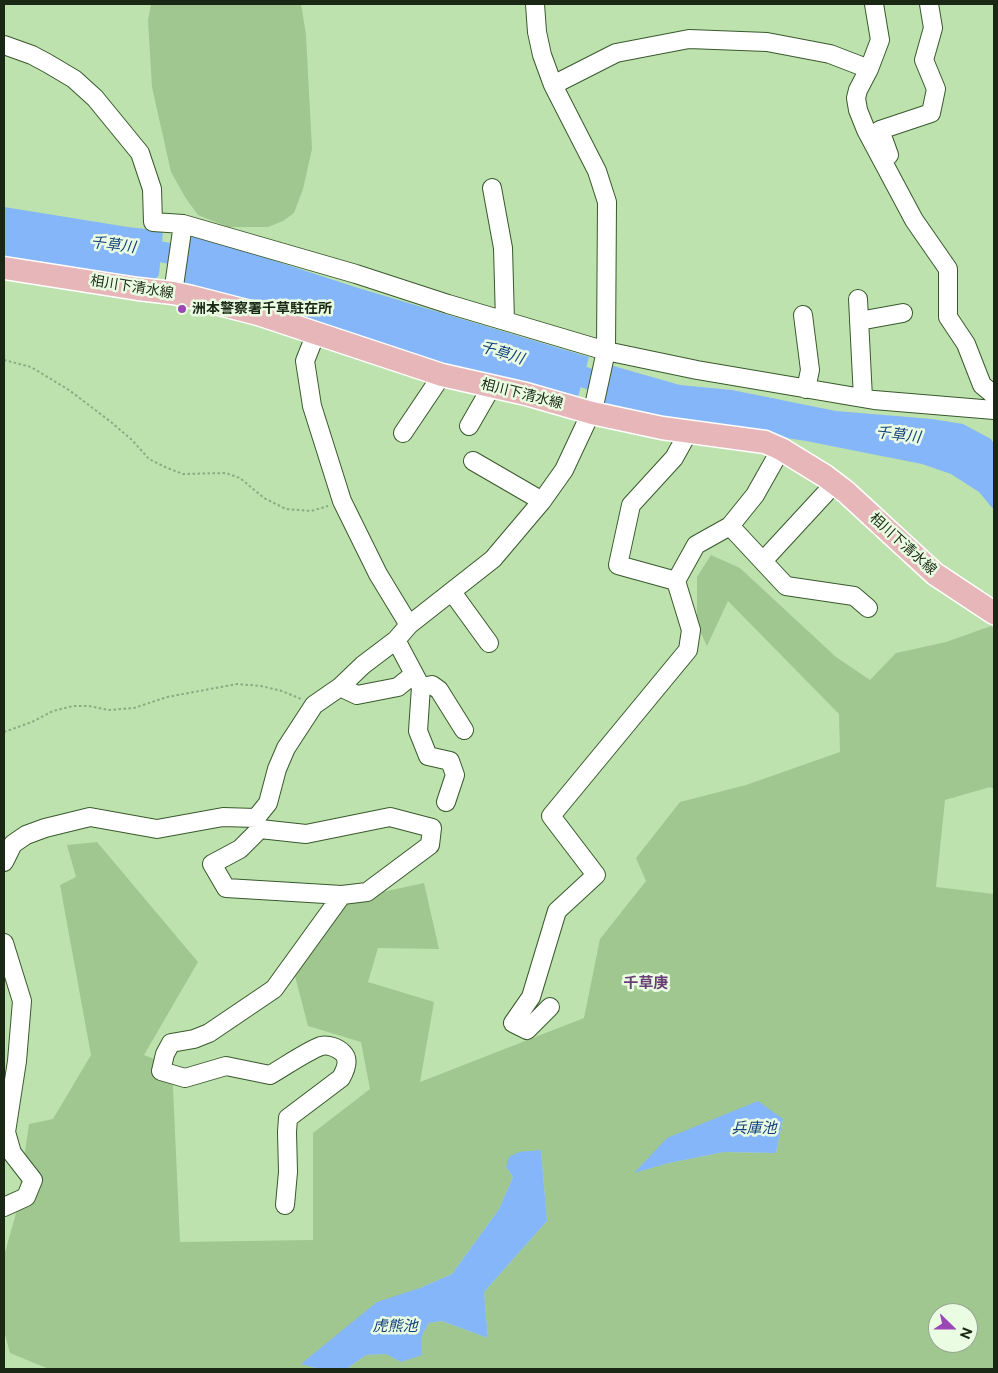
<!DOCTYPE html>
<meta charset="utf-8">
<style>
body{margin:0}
#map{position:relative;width:998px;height:1373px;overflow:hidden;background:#bde2ae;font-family:"Public Sans",sans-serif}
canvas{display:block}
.frame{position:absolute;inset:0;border:5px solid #192714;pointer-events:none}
.north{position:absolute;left:928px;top:1303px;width:50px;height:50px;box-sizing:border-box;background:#eafde3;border:1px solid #96a790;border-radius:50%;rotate:112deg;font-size:14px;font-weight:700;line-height:20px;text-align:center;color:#192714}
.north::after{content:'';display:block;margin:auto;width:18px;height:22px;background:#9b48b6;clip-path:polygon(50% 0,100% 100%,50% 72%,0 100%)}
</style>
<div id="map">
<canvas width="998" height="1373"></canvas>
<div class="frame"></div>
<div class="north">N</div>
</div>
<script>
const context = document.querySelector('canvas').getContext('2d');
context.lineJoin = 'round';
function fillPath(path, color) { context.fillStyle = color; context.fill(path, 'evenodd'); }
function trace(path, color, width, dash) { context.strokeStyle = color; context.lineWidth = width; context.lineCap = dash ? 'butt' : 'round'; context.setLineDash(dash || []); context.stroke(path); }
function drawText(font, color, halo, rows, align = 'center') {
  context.font = font + ' "Public Sans","Noto Sans JP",sans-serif'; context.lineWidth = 5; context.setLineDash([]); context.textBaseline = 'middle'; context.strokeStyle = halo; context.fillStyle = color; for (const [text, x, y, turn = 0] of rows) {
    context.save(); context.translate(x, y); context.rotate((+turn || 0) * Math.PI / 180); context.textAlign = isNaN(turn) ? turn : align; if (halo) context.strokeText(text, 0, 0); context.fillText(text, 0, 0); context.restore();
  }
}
fillPath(new Path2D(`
 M151 4H301L306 35 312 149 303 189 294 213 283 221 268 227H228L198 215 185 197 171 172 152 87 148 20Z
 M711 555 740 568 836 657 870 680 896 653 946 642 991 626 994 629V789L990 787 945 800 936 887 994 894V1369H341L348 1368 366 1355 386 1354 401 1362 420 1342 423 1333 429 1323 442 1321 488 1338 484 1292 547 1221 541 1150 506 1167 513 1177 499 1209 452 1274 420 1288 302 1364 319 1369H49L10 1353 4 1331V1256L16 1213 29 1124 53 1119 91 1055 60 885 76 877 67 845 97 842 198 962 144 1055 172 1066 180 1242 313 1240V1133L370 1089 361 1042 308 1026 295 976 345 900 424 883 439 949 378 948 368 982 434 1002 420 1082 584 1018 600 939 646 881 636 858 680 802 746 785 840 752 839 714 728 601 707 646 697 625V577ZM783 1119 776 1153 724 1152 669 1163 635 1172ZM938 1313H968V1343H938Z`), '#a0c790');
fillPath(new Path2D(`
 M4 207 128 227 163 231 159 275 151 284 4 260Z
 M193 233 208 239 355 287 589 357 576 404 456 373 185 289 180 283 186 237Z
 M610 365 680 385 732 390 836 411 932 419 963 424 991 439 994 444V510L979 492 951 474 922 464 806 441 605 410 599 401Z
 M758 1101 783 1119 776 1153 724 1152 669 1163 634 1173 667 1138Z
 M541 1150 547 1221 484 1292 488 1338 442 1321 429 1323C421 1336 420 1340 422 1355L401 1362 386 1354 366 1355 348 1368 341 1369H319L301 1364 377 1302 420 1288 452 1274 499 1209 513 1177 506 1167 509 1157 519 1152Z`), '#85b6fa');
trace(new Path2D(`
 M134 247 184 256 196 260
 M556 368 617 388`), '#85b6fa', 21);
const minor = new Path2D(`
 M874 4 880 40 869 69 858 90 856 98 858 110 866 130 914 220 948 269V317L966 344 982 385 994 395
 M4 45 32 55 47 63 74 79 95 98 140 153 152 189 153 222 183 224 356 274 448 304 606 351 697 370 874 400 994 410
 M553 85 616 53 689 39 767 42 830 54 869 69
 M889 155 880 130 931 113 936 89 924 60 933 28 929 4
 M492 188 503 248 505 321
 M173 293 183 224
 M858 299 863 398
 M803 315 810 370 806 389
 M859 321 903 313
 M316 333 305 361 312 406 342 501 378 574 409 625
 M469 426 492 386
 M403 433 442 375
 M473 461 542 501
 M730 526 786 586 854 596 868 608
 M763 561 835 483
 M676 581 618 565 631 505 674 458 689 431
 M452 592 489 643
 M396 640 421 687 418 731 428 756 450 761 455 775 446 802
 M340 687 357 695 398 687 414 674
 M421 687 432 685 439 690 464 730
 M390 817 432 828 430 845 367 892 342 895 226 888 212 864 240 849 260 829 306 834Z
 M4 862 13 844 26 835 45 828 90 817 157 829 223 817 256 818 268 803 277 769 286 748 314 705 340 687 363 665 396 640 409 625 493 559 542 501 564 470 594 406 606 351 607 202 597 171 553 85 542 55 537 32 535 4
 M4 943 22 1001 17 1061 6 1132 12 1153 33 1180 26 1197 4 1207
 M550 1007 527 1030 513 1023 531 997 557 911 596 875 551 816 688 650 691 630 676 581 696 545 730 526 755 495 781 449
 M285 1205 288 1172 287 1132 288 1118 341 1078C345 1071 350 1060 343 1053 338 1048 328 1044 321 1046 307 1051 284 1067 270 1075L226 1066 185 1078 161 1071 165 1054 171 1043 194 1039 209 1033 274 989 342 895`);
const major = new Path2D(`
 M4 268 138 289 173 293 192 297 258 314 442 375 526 394 592 413 662 428 765 442 781 449 825 476 846 492 935 574 994 613`);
trace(minor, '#39592c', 20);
trace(major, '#fff', 25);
trace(new Path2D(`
 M4 360 31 367 69 390 111 422 132 440 149 459 165 467 183 474 226 473 240 478 264 498 286 509 311 511 328 506
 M4 732 32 722 53 711 73 706H89L109 710 134 708 167 697 237 684 261 686 282 691 301 699`), '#8caa80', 2, [2.5, 2.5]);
trace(minor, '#fff', 18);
trace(major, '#e6b6b9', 22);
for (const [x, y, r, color] of [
 [182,309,5,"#9b48b6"]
]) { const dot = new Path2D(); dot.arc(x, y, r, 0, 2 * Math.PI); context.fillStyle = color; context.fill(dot); trace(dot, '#eafde3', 2); }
drawText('14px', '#192714', '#eafde3', [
 ["相川下清水線",132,287,9],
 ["相川下清水線",522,394,14],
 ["相川下清水線",903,544,42]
]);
drawText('bold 14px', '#192714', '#eafde3', [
 ["洲本警察署千草駐在所",192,309]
], 'left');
drawText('italic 15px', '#0f3d79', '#eafde3', [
 ["千草川",113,245,7],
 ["千草川",502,353,17],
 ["千草川",898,435,7],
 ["兵庫池",754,1128],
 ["虎熊池",395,1326]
]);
drawText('bold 15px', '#673e75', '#eafde3', [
 ["千草庚",646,983]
]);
</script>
